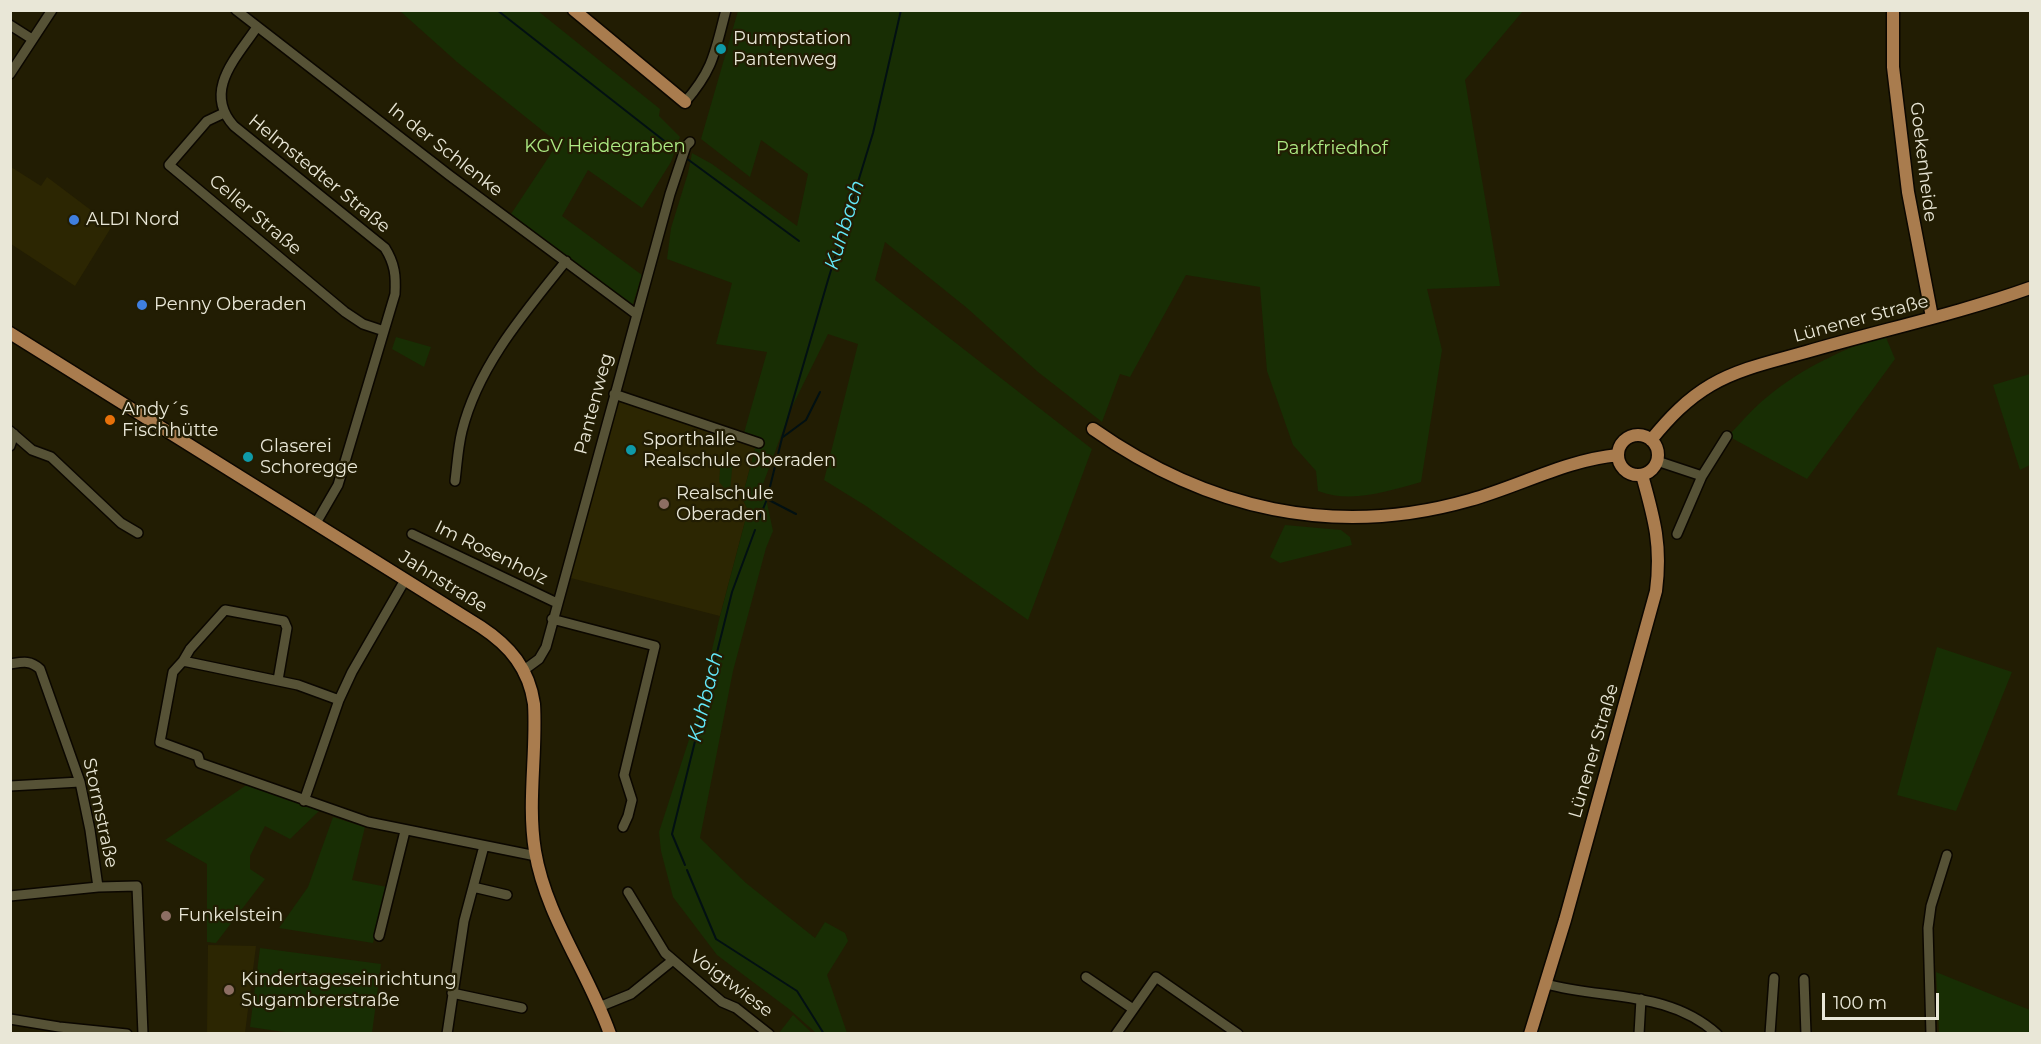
<!DOCTYPE html>
<meta charset="utf-8">
<style>
body{margin:0}
#map{position:relative;width:2041px;height:1044px;overflow:hidden;background:#221d03;font-family:Montserrat,sans-serif}
canvas{display:block}
.frame{position:absolute;inset:0;border:12px solid #e9e7d7;pointer-events:none}
.scale{position:absolute;left:1822px;top:993px;width:117px;height:27px;box-sizing:border-box;border:3px solid #e9e7d7;border-top:0;padding-left:8px;font-size:18px;line-height:21px;white-space:nowrap;color:#e9e7d7;-webkit-text-stroke:4px #221d03;paint-order:stroke}
</style>
<div id="map">
<canvas width="2041" height="1044"></canvas>
<div class="frame"></div>
<div class="scale">100 m</div>
</div>
<script>
const context = document.querySelector('canvas').getContext('2d');
context.lineJoin = 'round';
function fillPath(path, color) { context.fillStyle = color; context.fill(path, 'evenodd'); }
function trace(path, color, width, dash) { context.strokeStyle = color; context.lineWidth = width; context.lineCap = dash ? 'butt' : 'round'; context.setLineDash(dash || []); context.stroke(path); }
function drawText(font, color, halo, rows, align = 'center') {
  context.font = font + ' Montserrat,sans-serif'; context.lineWidth = 4.5; context.setLineDash([]); context.textBaseline = 'middle'; context.strokeStyle = halo; context.fillStyle = color; for (const [text, x, y, turn = 0] of rows) {
    context.save(); context.translate(x, y); context.rotate((+turn || 0) * Math.PI / 180); context.textAlign = isNaN(turn) ? turn : align; if (halo) context.strokeText(text, 0, 0); context.fillText(text, 0, 0); context.restore();
  }
}
fillPath(new Path2D(`
 M11 167 41 186 47 177 112 226 75 286 11 244Z
 M613 395 756 445 742 498 748 510 720 616 563 576Z
 M208 945 256 946 245 1033H207Z`), '#2c2602');
fillPath(new Path2D(`
 M400 11H538L660 109 659 116 680 137 671 162 642 208 588 170 562 216 642 275 632 307 511 214 558 143 457 62Z
 M738 11H1523L1465 80 1500 286 1427 289 1442 350 1421 482C1388 491 1352 504 1318 491L1316 471 1293 445 1267 371 1260 287 1186 275 1130 377 1120 374 1102 422 1038 372 967 308 885 242 875 280 1092 449 1028 620 866 506 824 480 858 344 828 334 791 409 763 484 773 531 766 548 733 671 700 838 746 883 815 938 825 922 845 933 848 941 827 975 847 1033H816L789 1009 717 955 673 897 661 851 659 832 695 721 720 616 748 510 742 498 756 445 742 440 767 352 716 344 732 283 667 259 671 228 688 173 692 153 712 164 797 226 808 174 761 140 750 177 701 139Z
 M1885 335 1895 359 1807 479 1728 436C1741 423 1753 408 1767 397 1802 368 1843 349 1885 335Z
 M396 337 431 347 424 367 392 349Z
 M2030 374V465L2020 470 1993 385Z
 M730 458 733 459 730 491H727L719 482 720 469 716 467 717 464 721 466 722 462Z
 M1285 525 1341 530 1350 537 1352 545 1280 563 1270 557Z
 M1937 647 2012 672 1956 811 1897 795Z
 M248 784 319 811 290 839 265 826 250 856V869L265 879 216 943 207 942V864L165 840Z
 M333 817 365 827 352 880 387 887 373 943 279 928 308 887Z
 M260 948 381 964 372 1033 298 1034 250 1027Z
 M1936 972 2030 1010V1033H1939Z
 M793 1015 810 1031V1033H779Z`), '#182e04');
trace(new Path2D(`
 M497 10 681 154
 M686 158 799 241
 M783 437 806 420 820 392
 M767 499 796 514
 M759 519 767 499 782 438 828 280 873 133 901 10
 M685 865 672 834 732 592 755 530
 M687 870 716 939 797 991 824 1034`), '#021012', 2);
const minor = new Path2D(`
 M236 10 449 175 636 314
 M10 25 32 39
 M257 27C237 57 202 91 234 126L385 248C395 264 396 276 395 294L338 485 316 523
 M10 74 52 10
 M685 102C714 69 715 51 726 10
 M224 113 207 121 169 165 345 312 363 324 384 331
 M614 394 759 443
 M10 431 32 450 51 457 121 523 138 533
 M10 446 14 434
 M1657 461 1702 476
 M455 481C457 465 458 447 462 431 478 366 525 312 566 261
 M412 534 557 603
 M1677 534 1702 476 1727 436
 M552 619 655 646 624 775 632 800 628 816 623 827
 M183 661 298 685 339 700
 M10 664C23 662 30 660 40 669L80 782 90 830 98 887
 M524 670 539 659 546 647 670 194 686 146 690 142
 M278 680 287 628 284 621 225 610 190 649 183 661 173 672 160 742 198 756 200 763 368 822 536 856
 M10 786 80 782
 M304 801 339 700 352 672 405 580
 M473 887 507 895
 M628 892 665 953 722 1002 736 1008 769 1034
 M10 896 98 887 137 886 143 1034
 M379 936 405 831
 M1086 977 1133 1009
 M1804 979 1806 1034
 M1546 984C1605 1000 1668 990 1717 1034
 M452 993 522 1008
 M599 1007 631 994 673 960
 M10 1019 59 1027 127 1034
 M447 1034 464 921 484 846
 M1116 1034 1156 977 1238 1034
 M1639 1034 1641 999
 M1770 1034 1774 978
 M1931 1034 1928 928 1931 906 1947 855`);
const major = new Path2D(`
 M574 10 685 102
 M1893 10V67L1908 192 1932 317
 M10 333 481 627C510 646 529 669 534 704 537 753 527 802 535 851 546 917 588 971 610 1034
 M1093 429C1207 509 1334 539 1470 500 1520 486 1566 460 1618 455
 M1618 455a20 20 0 1 1 40 0a20 20 0 1 1-40 0Z
 M1651 440C1669 418 1687 399 1711 385 1740 368 1775 361 1806 352 1881 330 1957 314 2030 288
 M1530 1034 1565 920 1656 591C1662 545 1654 518 1642 475`);
trace(minor, '#0b0700', 12);
trace(major, '#0b0700', 15);
trace(minor, '#565236', 9);
trace(major, '#a97c4e', 12);
for (const [x, y, r, color] of [
 [721,49,6,"#0f9aa8"],
 [74,220,6,"#3f7fe0"],
 [142,305,6,"#3f7fe0"],
 [110,420,6,"#e8710a"],
 [631,450,6,"#0f9aa8"],
 [248,457,6,"#0f9aa8"],
 [664,504,6,"#8d6e63"],
 [166,916,6,"#8d6e63"],
 [229,990,6,"#8d6e63"]
]) { const dot = new Path2D(); dot.arc(x, y, r, 0, 2 * Math.PI); context.fillStyle = color; context.fill(dot); trace(dot, '#221d03', 2); }
drawText('18px', '#e9e7d7', '#221d03', [
 ["Pumpstation",733,39],
 ["Pantenweg",733,60],
 ["ALDI Nord",86,220],
 ["Penny Oberaden",154,305],
 ["Andy´s",122,410],
 ["Fischhütte",122,431],
 ["Sporthalle",643,440],
 ["Realschule Oberaden",643,461],
 ["Glaserei",260,447],
 ["Schoregge",260,468],
 ["Realschule",676,494],
 ["Oberaden",676,515],
 ["Funkelstein",178,916],
 ["Kindertageseinrichtung",241,980],
 ["Sugambrerstraße",241,1001]
], 'left');
drawText('18px', '#aeeb84', '#221d03', [
 ["KGV Heidegraben",605,147],
 ["Parkfriedhof",1332,149]
]);
drawText('18px', '#e9e7d7', '#221d03', [
 ["In der Schlenke",445,150,38],
 ["Goekenheide",1923,162,83],
 ["Helmstedter Straße",319,174,39],
 ["Celler Straße",255,215,40],
 ["Lünener Straße",1861,319,-15],
 ["Pantenweg",594,404,-75],
 ["Im Rosenholz",491,553,26],
 ["Jahnstraße",443,582,32],
 ["Lünener Straße",1594,751,-74],
 ["Stormstraße",100,813,78],
 ["Voigtwiese",731,984,37]
]);
drawText('italic 20px', '#63e9fa', '#221d03', [
 ["Kuhbach",845,225,-73],
 ["Kuhbach",706,697,-76]
]);
</script>
